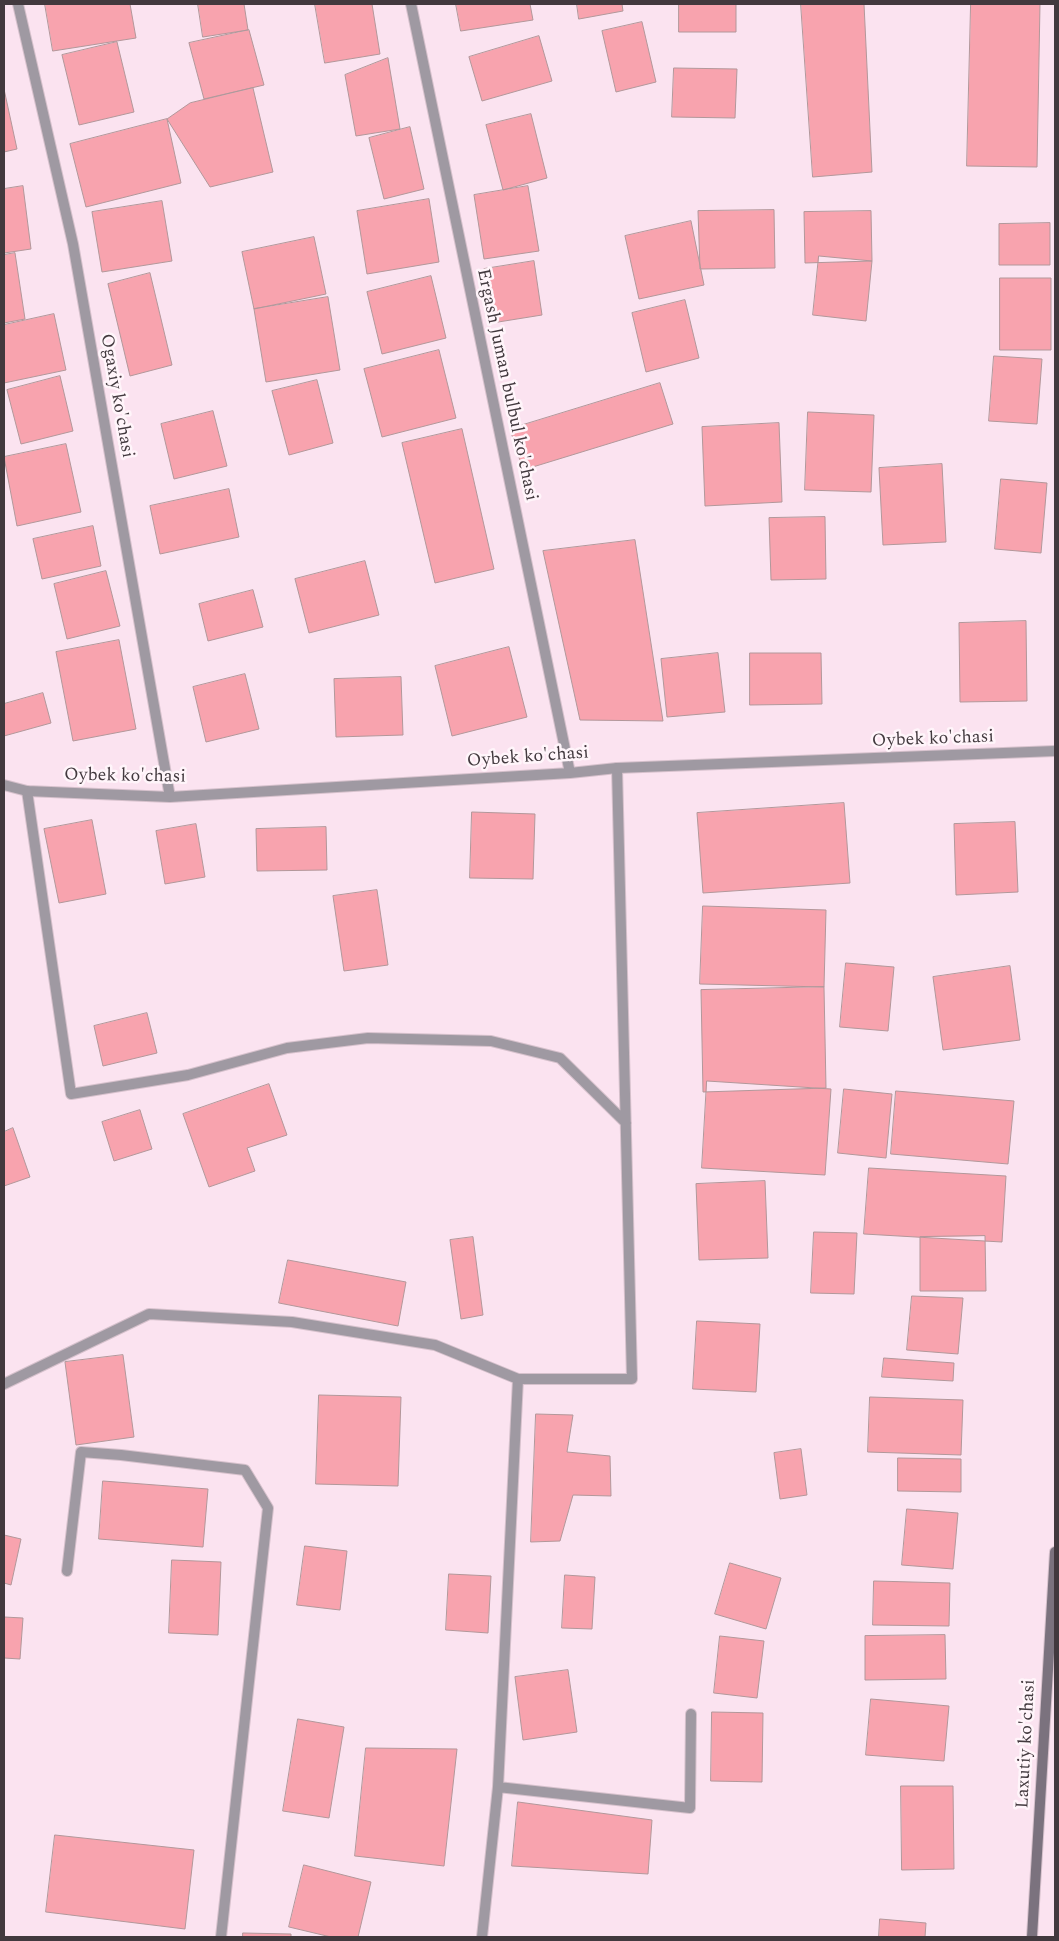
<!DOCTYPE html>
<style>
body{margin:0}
#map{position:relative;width:1059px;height:1941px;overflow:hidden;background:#fbe3f0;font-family:Spectral,serif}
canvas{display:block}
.frame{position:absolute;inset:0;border:5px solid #42393e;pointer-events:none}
</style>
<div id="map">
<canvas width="1059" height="1941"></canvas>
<div class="frame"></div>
</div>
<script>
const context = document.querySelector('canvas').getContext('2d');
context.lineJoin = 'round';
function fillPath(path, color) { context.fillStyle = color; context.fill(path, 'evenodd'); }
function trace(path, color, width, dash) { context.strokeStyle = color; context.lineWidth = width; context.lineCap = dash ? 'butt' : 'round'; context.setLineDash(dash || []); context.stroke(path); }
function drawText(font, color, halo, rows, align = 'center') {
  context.font = font + ' Spectral,serif'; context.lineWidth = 5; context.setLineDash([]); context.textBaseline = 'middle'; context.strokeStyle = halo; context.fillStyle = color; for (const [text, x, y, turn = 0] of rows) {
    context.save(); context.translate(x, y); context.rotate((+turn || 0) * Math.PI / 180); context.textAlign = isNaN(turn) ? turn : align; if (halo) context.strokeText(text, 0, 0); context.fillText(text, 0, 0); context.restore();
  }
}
const building = new Path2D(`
 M45 4H130L136 38 53 51Z
 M198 4H244L248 30 203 37Z
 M315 4H372L380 54 325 63Z
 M456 4H530L533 20 461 31Z
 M577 4H622L623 11 579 19Z
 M679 4H736V32H679Z
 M801 4H864L872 172 813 177Z
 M971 4H1040L1037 167 967 166Z
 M642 22 656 82 616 92 602 31Z
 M249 30 264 85 204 99 189 43Z
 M539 36 552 81 482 101 469 57Z
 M117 42 134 112 79 125 62 55Z
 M388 58 400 129 356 136 345 75Z
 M674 68 737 69 735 118 672 117Z
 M253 88 273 172 210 187 167 119 190 103Z
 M4 89 17 149 4 152Z
 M531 114 547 178 503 190 486 125Z
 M167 119 181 183 86 207 70 144Z
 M410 127 424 189 384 199 369 138Z
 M23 186 31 249 4 253V189Z
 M528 186 539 251 484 259 474 195Z
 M429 199 439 262 367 274 357 211Z
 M162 201 172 261 102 272 92 212Z
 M774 210 775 268 700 269 698 211Z
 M871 211 872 261 805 263 804 212Z
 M691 221 704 285 639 299 625 236Z
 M1050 223V265H999V224Z
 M314 237 326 294 254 309 242 252Z
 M15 253 25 319 4 323V255Z
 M819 256 872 261 866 321 813 315Z
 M534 261 542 315 492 323 484 269Z
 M150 273 172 365 130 376 108 284Z
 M431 276 446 338 382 354 367 292Z
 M1000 278H1051V350H1000Z
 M328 297 340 370 266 382 254 309Z
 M685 300 699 358 646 372 632 313Z
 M54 314 66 370 4 383V325Z
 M439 350 456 418 382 437 364 369Z
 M994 356 1042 359 1037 424 989 421Z
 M60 376 73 431 21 444 7 390Z
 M317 380 333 443 289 455 272 391Z
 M660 383 673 424 523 470 510 429Z
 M213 411 227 466 174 479 161 424Z
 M808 412 874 415 871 492 805 490Z
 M779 423 782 502 705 506 702 427Z
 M462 429 494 569 435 583 402 443Z
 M66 444 81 512 17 526 4 457Z
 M942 464 946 542 883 545 879 468Z
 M1001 479 1047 483 1041 553 995 549Z
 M229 489 239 537 160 554 150 506Z
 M825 517 826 579 771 580 769 518Z
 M93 526 101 566 42 579 33 539Z
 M635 540 663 721 580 720 543 551Z
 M365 561 379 615 309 633 295 579Z
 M106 571 120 626 67 639 54 584Z
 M253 590 263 627 208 641 199 604Z
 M1026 621 1027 701 960 702 959 623Z
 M119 640 136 729 73 741 56 652Z
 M509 647 527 717 452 736 435 666Z
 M718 653 725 712 667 717 661 659Z
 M750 653H821L822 704 750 705Z
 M245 674 259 729 206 742 193 687Z
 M401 677 403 735 336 737 334 679Z
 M43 693 51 723 4 736V704Z
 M844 803 850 883 703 893 697 813Z
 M472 812 535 814 533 879 470 878Z
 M92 820 106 894 59 903 44 829Z
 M1015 822 1018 892 956 895 954 824Z
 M196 824 205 877 165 884 156 831Z
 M326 827 327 870 257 871 256 829Z
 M377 890 388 965 344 971 333 896Z
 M703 906 826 910 824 987 700 984Z
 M846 963 894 967 888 1031 840 1027Z
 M1010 966 1020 1040 943 1050 933 977Z
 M824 987 826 1088 703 1092 701 990Z
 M147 1013 157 1053 103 1066 94 1026Z
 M707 1081 831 1089 825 1175 702 1168Z
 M269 1084 287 1135 247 1148 255 1171 209 1187 183 1114Z
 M844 1089 892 1094 886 1158 838 1153Z
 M896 1091 1014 1101 1008 1164 891 1154Z
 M140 1110 152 1149 114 1161 102 1122Z
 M13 1128 30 1177 4 1186V1132Z
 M869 1168 1006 1176 1002 1242 864 1234Z
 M765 1181 768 1258 699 1260 696 1184Z
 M814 1232 857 1233 854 1294 811 1293Z
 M985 1236 986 1291H920V1237Z
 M473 1237 483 1315 461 1319 450 1240Z
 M288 1260 406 1282 398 1326 279 1303Z
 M912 1296 963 1298 958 1354 907 1350Z
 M697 1321 760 1324 756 1392 693 1389Z
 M123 1355 134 1437 76 1445 65 1362Z
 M884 1358 954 1363 953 1381 882 1377Z
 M319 1395 401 1397 398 1486 316 1484Z
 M870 1397 963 1400 961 1455 868 1452Z
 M536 1414 573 1415 567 1452 610 1456 611 1496 573 1495 560 1541 531 1542Z
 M801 1449 807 1495 780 1499 774 1453Z
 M898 1458 961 1459V1492L898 1491Z
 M103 1481 208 1489 203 1547 99 1539Z
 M907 1509 958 1513 953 1569 902 1565Z
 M4 1535 21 1539 11 1585 4 1583Z
 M305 1546 347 1551 340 1610 297 1605Z
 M172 1560 221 1562 218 1635 169 1633Z
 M730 1563 781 1578 766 1629 715 1614Z
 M449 1574 491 1576 488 1633 446 1630Z
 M565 1575 595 1577 592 1629 562 1628Z
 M874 1581 950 1583 949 1626 873 1625Z
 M4 1617 23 1618 20 1659 4 1658Z
 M945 1635 946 1679 865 1680V1636Z
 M720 1636 764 1641 757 1698 714 1693Z
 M568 1670 577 1732 523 1740 515 1677Z
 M871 1699 949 1706 944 1761 866 1755Z
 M712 1712 763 1713 762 1782 711 1781Z
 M298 1719 344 1727 329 1818 283 1811Z
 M366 1748 457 1749 444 1866 355 1856Z
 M901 1786H953L954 1869 902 1870Z
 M518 1802 652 1820 648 1874 512 1866Z
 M55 1835 194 1850 185 1929 46 1912Z
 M304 1865 371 1882 358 1937H331L289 1927Z
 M880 1919 926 1923 925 1937H879Z
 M243 1933 291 1934V1937H243Z`);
fillPath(building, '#f8a3ae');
trace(building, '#b2979a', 1);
const lane = new Path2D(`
 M27 791 71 1094 188 1075 287 1048 368 1038 491 1041 560 1058 626 1123
 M4 1384 149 1314 292 1322 435 1345 518 1379
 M67 1571 81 1452 121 1455 245 1470 268 1508 221 1937
 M498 1787 690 1808 691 1714
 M482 1937 498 1787 518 1379H632L617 768`);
const street = new Path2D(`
 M18 4 73 244 170 797
 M411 4 570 773
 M4 785 27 791 170 797 570 773 617 768 1055 751`);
const secondary = new Path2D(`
 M1032 1937 1055 1552`);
trace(lane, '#d6c1cc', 12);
trace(street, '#d6c1cc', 12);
trace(secondary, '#d6c1cc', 12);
trace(lane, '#9f99a2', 10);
trace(street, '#9f99a2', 10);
trace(secondary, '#7b727e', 10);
drawText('18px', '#42393e', '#fff5fa', [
 ["Ergash Juman bulbul ko'chasi",506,385,78],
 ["Ogaxiy ko'chasi",116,396,80],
 ["Oybek ko'chasi",933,740,-2],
 ["Oybek ko'chasi",528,758,-4],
 ["Oybek ko'chasi",125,777,1],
 ["Laxutiy ko'chasi",1027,1744,-87]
]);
</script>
